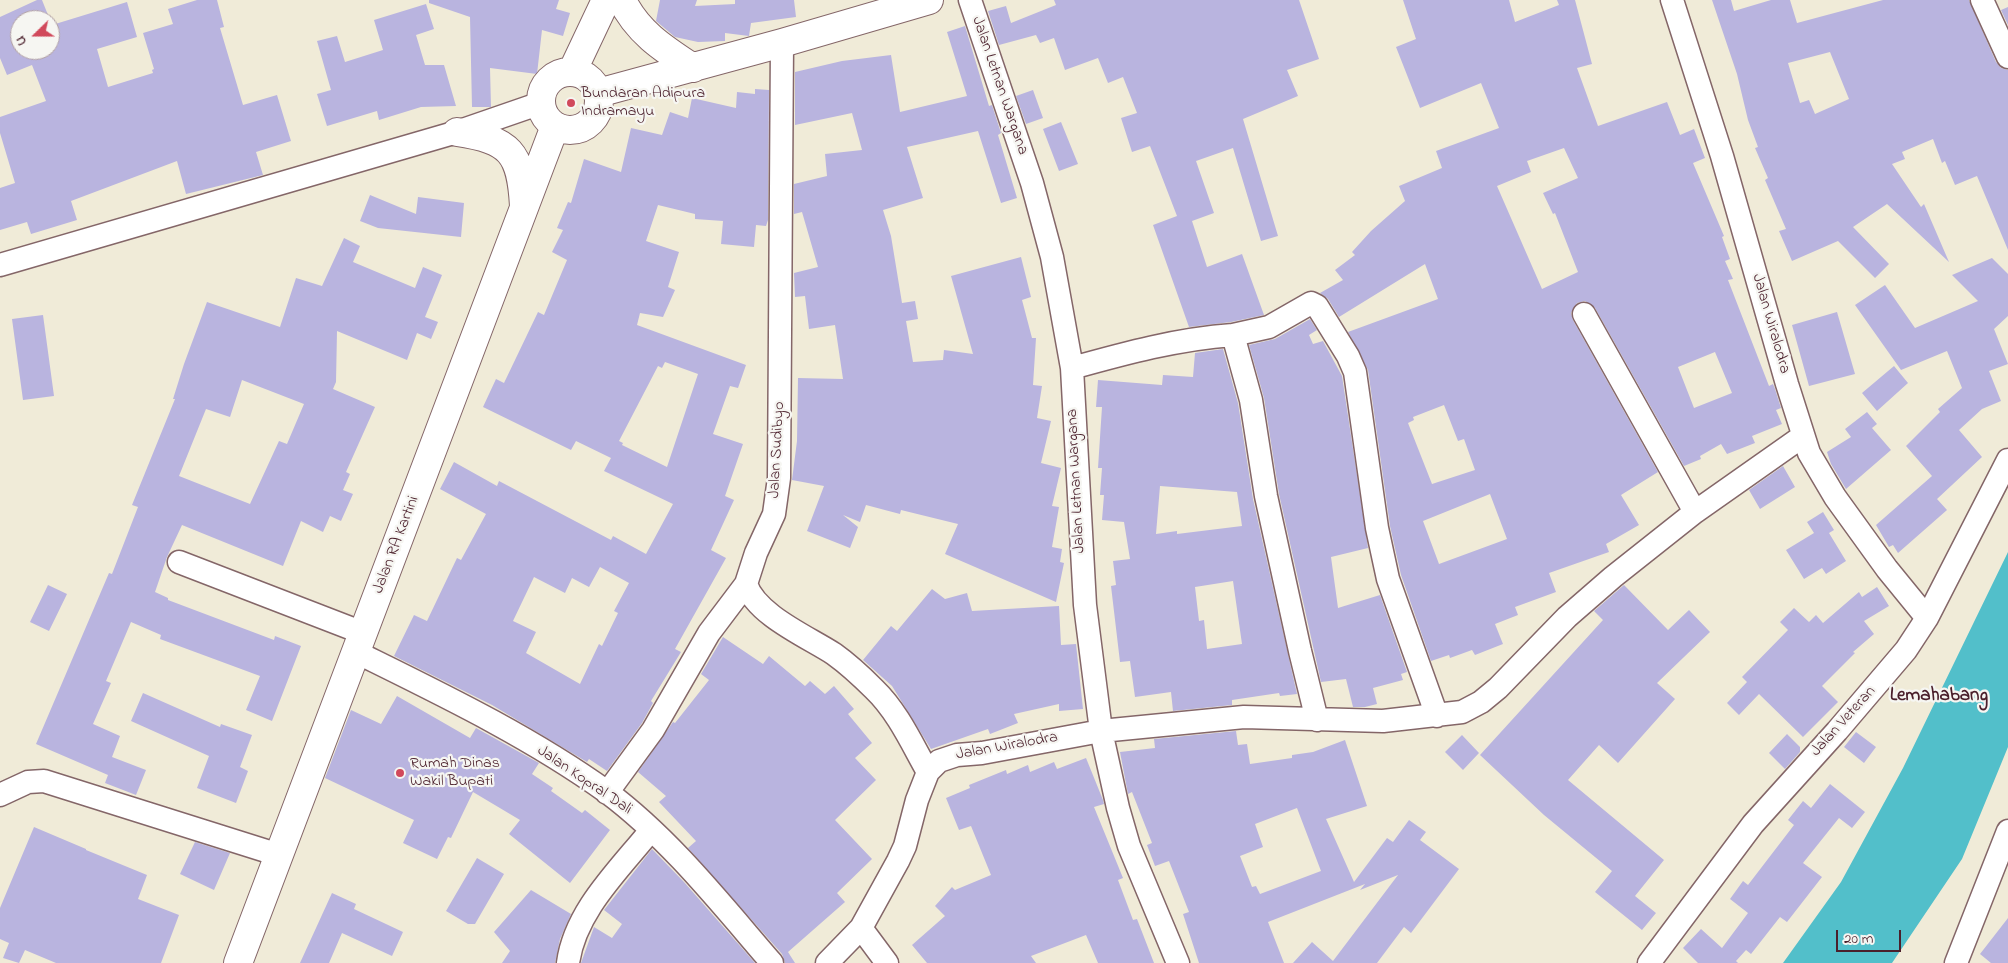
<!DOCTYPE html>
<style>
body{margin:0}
#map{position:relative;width:2008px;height:963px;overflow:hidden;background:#f0ebd8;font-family:"Indie Flower",sans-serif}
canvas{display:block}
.north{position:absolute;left:10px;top:10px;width:50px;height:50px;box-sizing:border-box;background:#f6f6f2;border:1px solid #b1a0a2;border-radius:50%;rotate:248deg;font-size:14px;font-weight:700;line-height:20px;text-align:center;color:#4a1f2b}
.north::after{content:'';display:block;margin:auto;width:18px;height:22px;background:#d1495b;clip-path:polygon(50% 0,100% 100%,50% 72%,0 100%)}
.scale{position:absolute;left:1836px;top:930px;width:65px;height:22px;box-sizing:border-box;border:2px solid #4a1f2b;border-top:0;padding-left:6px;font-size:15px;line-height:18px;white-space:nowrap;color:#4a1f2b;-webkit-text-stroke:4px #f6f6f2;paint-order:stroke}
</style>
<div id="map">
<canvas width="2008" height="963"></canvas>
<div class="north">U</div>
<div class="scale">20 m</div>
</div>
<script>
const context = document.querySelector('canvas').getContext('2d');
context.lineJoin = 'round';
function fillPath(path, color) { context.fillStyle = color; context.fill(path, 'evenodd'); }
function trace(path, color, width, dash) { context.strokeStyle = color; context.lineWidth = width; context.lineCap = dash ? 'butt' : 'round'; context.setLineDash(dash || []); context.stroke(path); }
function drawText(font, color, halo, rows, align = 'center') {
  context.font = font + ' "Indie Flower",sans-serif'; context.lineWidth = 4.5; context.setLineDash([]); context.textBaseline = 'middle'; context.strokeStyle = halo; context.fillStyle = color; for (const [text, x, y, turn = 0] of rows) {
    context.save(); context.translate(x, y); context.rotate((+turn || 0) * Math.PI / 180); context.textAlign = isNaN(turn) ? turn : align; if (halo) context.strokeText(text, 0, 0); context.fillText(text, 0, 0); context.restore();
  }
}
fillPath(new Path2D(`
 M2008 552V747L1962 859 1892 963H1783L1841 882 1903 768Z`), '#52bfca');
fillPath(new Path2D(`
 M37 0H42L52 25 127 2 137 37 97 49 108 87 153 73 152 70 154 69 143 33 173 24 168 9 197 0H217L224 27 220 28 243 105 277 95 291 141 256 152 263 175 186 194 177 161 71 201 77 220 31 234 27 222 0 230V188L15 183 0 133V117L46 101 32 65 7 75 0 58V17ZM20 20H50V50H20Z
 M429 0H559L556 9 570 13 563 36 542 30 537 74 490 68 491 107H472L470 17 429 3Z
 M660 0H697L695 6 735 4V0H794L796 17 751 23 749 36 725 33V41L698 42 675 37 656 21Z
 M1054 0H1299L1319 59 1287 70 1298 96 1243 119 1278 236 1261 241 1233 148 1196 161 1214 213 1192 221 1207 267 1242 254 1264 315 1231 322 1189 327 1153 225 1177 216 1150 146 1132 152 1121 118 1137 113 1123 77 1108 83 1098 58 1065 70 1054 38 1040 43 1036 35 999 45 988 11 1006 6 1011 23 1056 5Z
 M1403 0H1509L1515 22 1559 5 1557 0H1575L1592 64 1577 68 1598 126 1667 102 1680 135 1694 129 1705 158 1693 163 1724 236 1722 237 1730 259 1725 261 1733 279 1728 280 1769 386 1773 384 1775 389 1781 408 1776 410 1782 424 1752 436 1755 443 1727 454 1721 444 1700 456 1701 459 1684 466 1595 308 1585 301 1577 303 1571 313 1573 320 1658 472 1621 495 1639 525 1606 544 1609 552 1549 573 1556 592 1515 607 1518 615 1495 624 1503 644 1475 655 1472 650 1450 658 1449 655 1431 661 1401 575 1390 526 1368 370 1348 332 1438 299 1425 264 1339 317 1328 299 1320 293 1343 280 1335 270 1355 255 1352 252 1371 231 1405 201 1399 186 1442 168 1436 151 1499 128 1481 83 1420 108 1396 47 1416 39ZM1564 148 1578 178 1543 193 1553 214 1555 213 1578 272 1542 289 1497 186 1531 172 1527 161ZM1715 352 1732 393 1694 408 1678 367ZM1444 405 1458 441 1464 439 1475 470 1432 484 1408 423 1414 420 1413 417ZM1490 494 1507 539 1439 564 1423 521Z
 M1712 0H1731L1734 11 1771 0H1790L1797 23 1883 0H1969L1996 62 2001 68 2008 70V250L1977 176 1955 185 1945 161 1942 163 1933 139 1902 152 1905 159 1892 164 1921 207 1924 204 1949 262 1887 204 1853 227 1889 264 1875 278 1838 241 1792 261 1779 231 1786 229 1765 180 1768 178 1755 148 1758 147 1748 120 1737 74ZM1830 52 1849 99 1815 114 1809 100 1800 103 1788 63Z
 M426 4 434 29 416 35 425 65H444L456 106 421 107 379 120 377 111 327 126 317 94 331 90 317 41 337 36 345 62 383 50 374 20Z
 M2008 7V25L2001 10Z
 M965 26 989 106 992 105 1001 133 998 135 1017 198 1001 203 978 131 907 147 923 198 883 210 891 236 902 303 915 301 918 319 906 321 913 362 943 360 944 350 973 354 951 276 1021 257 1031 297 1022 300 1032 338H1036L1033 385 1042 386 1037 418 1051 421 1041 463 1061 468 1052 506 1059 507 1052 547 1062 549 1060 562 1064 563 1056 602 945 554 958 524 901 510 900 514 866 505 860 522 843 515 858 527 850 548 807 531 824 486 792 480 797 441 798 378 843 379 835 325 809 329 805 296 795 297 794 273 818 267 802 212 794 214V184L827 176 825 154 862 150 852 113 795 125V72L842 61 891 55 900 112 967 96 947 32Z
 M755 89 769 90 768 220 766 226 756 225 754 247 721 244 723 221 695 219V214L658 205 646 241 679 252 668 287 675 290 663 317 640 313 637 325 746 365 738 388 730 386 713 434 743 444 725 496 734 500 711 550 726 558 675 649 681 652 651 701 653 703 642 723 607 771 589 759 587 762 492 705 394 656 414 615 427 621 457 558 461 560 486 514 440 489 454 462 497 486 499 481 611 540 613 536 646 554 673 504 604 471 611 458 576 441 571 450 483 407 496 379 504 383 538 312 544 315 567 260 552 252 563 230 557 228 568 202 571 203 584 159 621 172 631 128 662 135 670 112 688 118 692 98 736 108 737 92 755 94ZM665 362 698 374 667 467 622 445 623 443 619 441 658 366 662 368ZM600 567 629 583 614 611 618 613 602 646 599 644 580 684 526 653 536 632 513 621 534 577 565 593 572 578 589 587Z
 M1033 90 1043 118 1026 124 1016 96Z
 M1061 122 1078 164 1059 171 1043 129Z
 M370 195 416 214 418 197 464 203 461 237 378 228 360 221Z
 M344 238 360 246 353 262 415 288 423 267 442 275 425 317 438 322 431 339 417 333 407 360 337 331 336 382 333 389 375 407 346 472 350 474 343 490 353 494 341 521 330 516 323 532 301 521 283 566 182 525 167 557 155 592 168 598V600L274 640 275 636 301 646 272 721 246 710 260 676 160 639 161 635 131 622 106 681 111 683 93 724 120 736 112 757 146 770 136 795 105 783 108 775 36 744 109 573 112 574 138 507 132 505 175 399H173L184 364 207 302 280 327 296 278 322 286ZM242 380 304 404 287 444 279 441 250 504 179 476 206 409 230 417Z
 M1992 258 2008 274V316L1994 329 2008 364 1989 371 2001 401 1982 409 1959 430 1982 457 1937 499 1947 510 1898 553 1893 545 1889 547 1876 525 1932 476 1906 446 1940 412 1938 409 1962 388 1947 351 1901 370 1855 305 1885 285 1915 328 1978 301 1952 275Z
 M1837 312 1855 374 1809 386 1792 325Z
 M43 315 54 396 23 400 12 319Z
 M1310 319 1317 330 1309 335 1313 344 1323 341 1342 376 1368 548 1331 557 1338 608 1380 595 1407 672 1401 674 1403 680 1373 688 1377 704 1365 707H1353L1346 679 1321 682 1279 494 1264 398 1249 345 1275 339Z
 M1223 349 1238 403 1253 499 1297 694 1280 696 1279 693 1232 700V705L1173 711 1171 692 1135 697 1130 661 1120 662 1111 586 1116 585 1113 561 1130 559 1124 522 1102 520 1104 495H1100L1102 468H1098L1102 407H1096L1098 380 1162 385 1163 375 1193 377 1195 353ZM1160 486 1237 492 1242 526 1177 534V531L1156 534ZM1233 581 1242 644 1207 649 1204 620 1199 621 1195 587Z
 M1894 366 1908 383 1877 411 1862 393Z
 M1867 412 1877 424 1872 428 1891 450 1846 489 1831 464 1827 452 1851 437 1845 429Z
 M1783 466 1795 487 1760 509 1749 490Z
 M1823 512 1834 530 1829 533 1846 561 1826 574 1822 568 1804 579 1786 550 1814 533 1807 522Z
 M48 585 67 594 49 631 30 622Z
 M1624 585 1668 630 1689 610 1710 632 1657 683 1675 699 1618 763 1599 745 1568 780 1664 860 1635 896 1656 913 1642 930 1595 892 1612 871 1544 815 1480 755 1603 620 1594 611Z
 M1877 587 1889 606 1864 621 1874 634 1853 652 1855 653 1822 686 1838 702 1803 737 1759 694 1739 715 1727 703 1747 682 1742 677 1788 630 1780 622 1794 608 1809 622 1816 615 1823 623 1859 592 1862 597Z
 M932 589 945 599 967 593 972 611 1059 606 1061 645 1076 644 1083 709 1059 711V704L1014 714 1018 723 990 734 988 729 931 749 892 686 863 660 891 626 897 631Z
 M723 637 763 664 769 656 805 686 810 681 825 694 834 686 854 709 848 714 872 743 855 758 876 780 835 820 872 859 837 893 845 902 788 952 795 963H785L782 954 688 848 696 841 659 802 666 796 638 772 673 722 675 723 709 680 701 674Z
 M143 693 220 727 221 724 252 735 240 767 248 771 236 803 197 788 209 756 131 721Z
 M397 696 470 738 476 728 539 763 532 774 553 788 551 791 582 813 585 810 610 830 570 883 509 834 520 820 473 792 451 838 448 837 437 859 403 843 414 820 325 778 351 710 381 724Z
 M1236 731 1238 745 1247 744 1250 764 1292 758V755L1313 752 1345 740 1367 806 1326 819 1354 882 1387 838 1393 842 1409 820 1426 832 1420 840 1459 869 1411 933 1404 927 1377 963H1293L1312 942 1333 961 1398 875 1360 890 1365 884 1268 922 1284 963H1199L1183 914 1189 912 1169 861 1155 866 1147 845 1152 843 1132 792 1128 794 1120 752 1155 748 1154 739ZM1297 808 1321 871 1260 894 1256 886 1252 887 1240 856 1263 847 1255 824Z
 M1856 732 1876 747 1864 763 1844 747Z
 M1787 734 1800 747V752L1785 769 1769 753Z
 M1462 735 1479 753 1463 770 1445 752Z
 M1086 758 1103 800 1104 804 1094 807 1123 878 1118 880 1133 920 1137 919 1154 963H1098L1086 935 1031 956 1036 963H927L912 945 945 916 935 906 952 887 955 890 991 875 971 826 959 830 946 798 970 788 969 785 1006 770 1007 774 1028 765 1030 772 1054 762 1057 769Z
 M1830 784 1865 812 1852 828 1839 818 1803 863 1822 877 1787 922 1780 917 1751 954 1746 950 1736 961 1738 963H1698L1683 948 1701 929 1722 948 1748 913 1730 899 1743 881 1748 885 1794 825 1788 820 1803 801 1811 808Z
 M34 827 86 849V850L147 875 138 899 179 915 161 963H56L25 950 19 963 3 958 9 943 0 939V908Z
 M195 842 230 853 214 890 180 874Z
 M652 849 684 882 755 963H581L594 927 612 938 622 924 604 910Z
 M477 858 504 874 475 924H468L446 911Z
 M531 890 571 914 560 939 555 963H502L510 951 494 932Z
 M332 893 356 904 354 909 403 932 392 956 342 933 329 963H300Z
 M2008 918V963H1991L1980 954Z`), '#b9b4df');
const minor = new Path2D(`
 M970 0 1032 183 1052 257 1072 368 1085 605 1101 731 1118 808 1129 846 1178 963
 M1672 0 1722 156 1787 384 1809 453 1835 497 1887 569 1927 618
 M1982 0 2008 57
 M782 43 779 478 774 514 756 553 746 584C756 615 808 637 834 654 848 664 862 677 874 689 898 712 912 744 928 772
 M0 265 457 132 541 103
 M1584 314 1695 512
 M1072 368C1126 353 1177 339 1233 335
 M179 562 363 633
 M356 652C441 694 529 736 607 792 670 839 721 904 772 963
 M1317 720 1300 651 1266 496 1251 400 1233 335 1269 327 1311 303 1317 306 1348 356 1355 372 1377 528 1388 579 1437 716
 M607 793 653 730 709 633 746 584
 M0 795 28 782 44 781 279 855
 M861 928 887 963
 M568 963C575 911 619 870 651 830
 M827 963 861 928 898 861 905 846 917 800 928 772 939 761 957 755 982 753 1101 731 1244 717 1383 721 1462 712 1481 702 1498 688 1567 617 1613 577 1695 512 1803 436
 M1649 963 1753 824 1837 731 1906 650 1927 618 2008 460
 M1956 963 2008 831`);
const major = new Path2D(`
 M622 0C637 32 664 49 693 68
 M572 72 606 0
 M541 101a29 29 0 1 1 58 0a29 29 0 1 1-58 0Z
 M598 93 782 43 929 0
 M457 132C510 140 521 152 524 206
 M238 963 555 126`);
trace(minor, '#846668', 25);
trace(major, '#846668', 30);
trace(minor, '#fff', 22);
trace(major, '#fff', 28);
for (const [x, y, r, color] of [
 [571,103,5,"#d1495b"],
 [400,773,5,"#d1495b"]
]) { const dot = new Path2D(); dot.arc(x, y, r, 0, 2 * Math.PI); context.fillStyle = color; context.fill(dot); trace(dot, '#f6f6f2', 2); }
drawText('16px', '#4a1f2b', '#f6f6f2', [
 ["Jalan Letnan Wargana",999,86,71],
 ["Jalan Wiralodra",1770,324,74],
 ["Jalan Sudibyo",778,450,-87],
 ["Jalan Letnan Wargana",1077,481,-93],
 ["Jalan RA Kartini",397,545,-69],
 ["Jalan Veteran",1844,722,-48],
 ["Jalan Wiralodra",1007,747,-10],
 ["Jalan Kopral Dali",584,781,34]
]);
drawText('16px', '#4a1f2b', '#f6f6f2', [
 ["Bundaran Adipura",581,94],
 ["Indramayu",581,112],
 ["Rumah Dinas",410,764],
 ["Wakil Bupati",410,782]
], 'left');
drawText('bold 19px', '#4a1f2b', '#f6f6f2', [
 ["Lemahabang",1939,697]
]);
</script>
